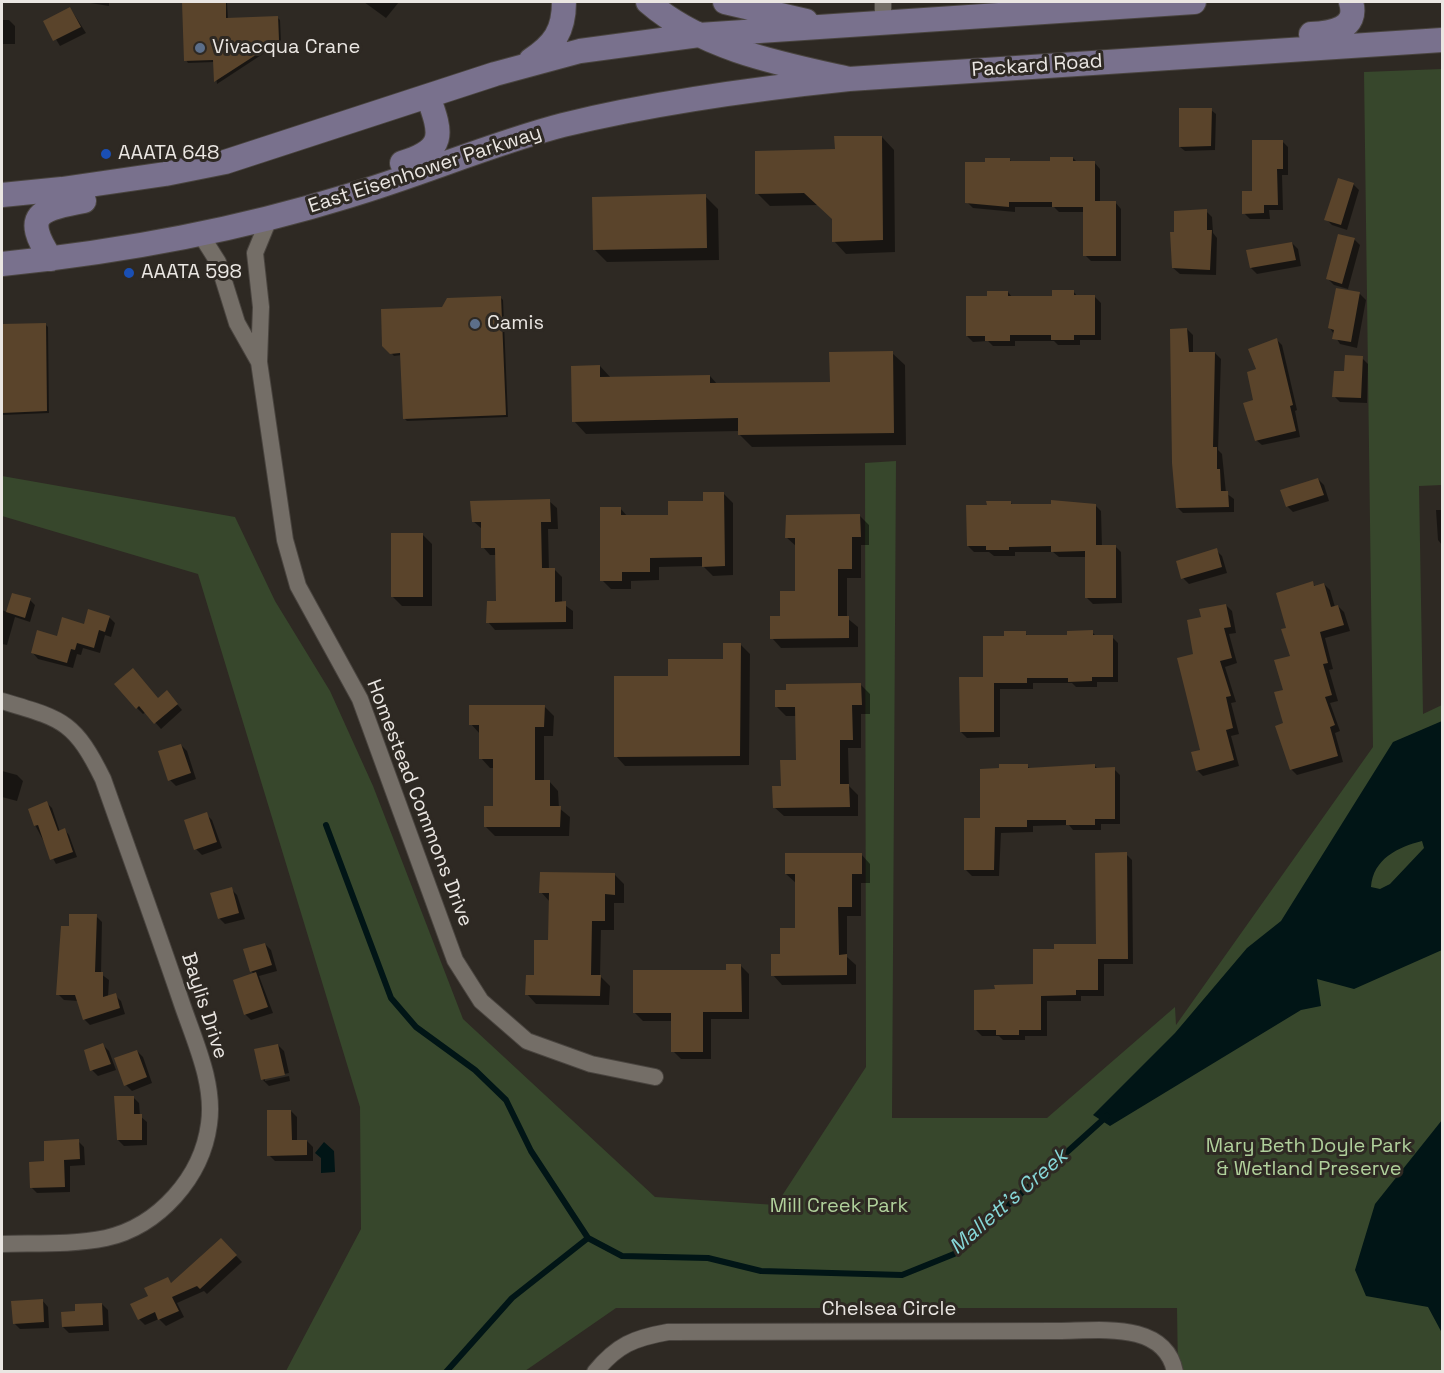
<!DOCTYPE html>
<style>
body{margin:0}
#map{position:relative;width:1444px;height:1373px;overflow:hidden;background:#2e2923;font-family:"Space Grotesk",sans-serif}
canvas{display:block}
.frame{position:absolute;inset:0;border:3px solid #eae6e2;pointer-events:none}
</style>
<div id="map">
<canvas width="1444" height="1373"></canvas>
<div class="frame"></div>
</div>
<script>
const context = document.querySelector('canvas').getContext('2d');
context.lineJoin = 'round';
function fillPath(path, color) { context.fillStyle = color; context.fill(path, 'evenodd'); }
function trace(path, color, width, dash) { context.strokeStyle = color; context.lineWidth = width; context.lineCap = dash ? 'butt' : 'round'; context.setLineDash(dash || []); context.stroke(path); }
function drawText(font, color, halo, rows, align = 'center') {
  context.font = font + ' "Space Grotesk",sans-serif'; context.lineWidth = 6; context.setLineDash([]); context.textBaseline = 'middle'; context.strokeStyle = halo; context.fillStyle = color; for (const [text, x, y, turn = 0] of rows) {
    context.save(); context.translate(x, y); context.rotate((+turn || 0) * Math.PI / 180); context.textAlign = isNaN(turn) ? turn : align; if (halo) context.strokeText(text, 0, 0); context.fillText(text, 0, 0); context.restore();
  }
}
fillPath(new Path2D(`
 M1442 69V485L1419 486 1423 714 1442 705V1371H1178L1177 1308H616L525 1371H286L361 1229 360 1107 198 574 2 516V476L235 517 275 601 330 691 373 786 463 1019 655 1197 776 1205 866 1067 865 463 896 461 892 1118H1047L1175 1007 1176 1025 1373 747 1364 72Z`), '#37472c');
fillPath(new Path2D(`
 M1442 721V950L1354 989 1317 979 1321 1006 1301 1010 1110 1126 1093 1115 1175 1033 1247 948 1281 921 1393 742ZM1422 841 1424 848 1390 884 1380 889 1371 887C1373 859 1398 847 1422 841Z
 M1442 1120V1333L1428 1307 1366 1296 1355 1270 1375 1204Z
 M324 1142 334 1151 335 1172 321 1173V1158L315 1153Z`), '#011516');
fillPath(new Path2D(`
 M84 2H109V6Z
 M183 2H227L228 20 277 17 280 20 281 42 217 84 214 62 188 63 186 60Z
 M364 2H399L386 18Z
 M70 8 86 33 60 46 45 21Z
 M2 20H9L15 26V44H2Z
 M1211 110 1216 114 1215 150 1185 151 1180 147Z
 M882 137 894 150 895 252 846 254 834 241 833 219 818 205 770 206 757 193 836 151Z
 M1282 141 1288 147V175H1282L1283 210H1269L1270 219H1250L1244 213Z
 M1073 158 1077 162H1094L1100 169V202H1115L1121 209V261H1091L1085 255V212H1059L1054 207H1015V212L973 208 967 202 987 163 1009 159 1013 163 1052 162Z
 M1353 184 1359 190 1347 230 1332 225 1326 219Z
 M705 196 718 209 719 260 607 262 595 250Z
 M1206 211 1212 217 1213 233 1217 238 1216 275 1180 274 1173 268Z
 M1354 239 1360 245 1348 289 1334 285 1328 279Z
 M1292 243 1298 249 1301 266 1257 274 1251 268Z
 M1337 290 1360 294 1366 300 1357 348 1340 344 1330 328Z
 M1073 291 1078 297H1095L1101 303V340H1080V345H1058L1054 341H1015V346H993L988 341 973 342 967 336 988 297 1008 292 1012 297H1053Z
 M501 298 503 300 508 417 407 421 404 418 402 355 394 356 384 345 443 309Z
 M46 325 48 327 49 413 2 415V326Z
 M1187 329 1193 335V353H1215L1221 359 1218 450 1222 454 1226 493 1234 499V512L1183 513 1177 507Z
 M1277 340 1282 345 1297 410 1295 411 1300 437 1262 445 1256 440 1255 401 1258 370Z
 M892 353 905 365 906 445 752 447 739 434V431L586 434 574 421 600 366 611 378 710 376 718 385 831 384Z
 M1362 358 1368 364 1367 403 1340 402 1334 396 1346 373Z
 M1318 479 1324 485 1329 501 1293 512 1287 506Z
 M723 493 733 503V575L713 576 703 566 659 567V580L631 581V589H611L602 580 620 508 628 517 669 516Z
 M549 501 557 508 558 529H548L549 570 554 569 562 577V603L573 611V629L495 630 488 622 497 602V555H490L483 547 482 529 473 521Z
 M1010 502 1014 506 1095 505 1101 511 1102 547 1115 546 1121 552 1122 603 1093 604 1087 598 1086 557H1059L1053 552H1015V556H994L989 552H974L968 546 988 507Z
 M1436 510H1442V545L1438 540Z
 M860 516 869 525V545H861V578H847V618L858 627V647L781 648 772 638 797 592V547L786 537Z
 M422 534 432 544V606H402L392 596Z
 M1216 550 1222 556 1227 573 1189 584 1183 578Z
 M1312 583 1316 587 1324 584 1330 590 1335 607 1338 606 1344 612 1350 631 1325 638 1333 669 1329 670 1338 701 1330 703 1340 731 1335 733 1343 762 1297 775 1291 769 1285 724 1284 691 1292 657 1288 629Z
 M30 600 35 605 30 622 15 617 7 645 2 644V610L7 612Z
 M1226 605 1232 611 1236 633 1229 634 1237 663 1225 667 1236 702 1231 703 1239 734 1231 736 1239 766 1203 776 1197 770 1202 751 1195 655 1202 618Z
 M109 617 115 623 111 637 105 635 100 653 83 648 81 655 77 654 73 668 38 659 32 652 58 638Z
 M1092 632 1097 637H1112L1118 643V682H1097V687H1076L1072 683H1033V689H1000V737L967 738 961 732 1005 637 1025 633 1029 637H1069Z
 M740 644 750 654 749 765 625 766 616 756 669 677 724 660Z
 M116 684 158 699 172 698 182 710 161 729 146 712 143 714 137 708Z
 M861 685 870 694V714H861V748H848L849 786 858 795V816H784L774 807 797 761 796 716H786L777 707Z
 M544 706 554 716 553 736H544V781H549L558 791 559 808 570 817 569 836H495L486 827 495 808V768H490L481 758 480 734 471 724Z
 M181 745 187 751 196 779 176 786 170 780Z
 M1094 765 1098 769H1114L1120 775V824H1101V830H1073L1069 825 1033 826V832L1001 833 999 876H972L966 870 982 819 1027 766 1031 769Z
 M2 771 17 775 23 781 17 801 2 797Z
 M47 803 52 808 60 832 65 830 69 835 77 857 56 864 35 825Z
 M206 814 212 820 222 848 202 855 196 849Z
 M861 854 870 864V883H861V916H847V957L856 965V984L782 985 773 975 797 930V884L786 874Z
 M1126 854 1132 860 1133 964H1104V996H1081V1001H1047V1036H1025V1040H1003L999 1036H982L976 1030 1035 986 1097 946Z
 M615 875 624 884V903H614V930H601L600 976 610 986 609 1005 536 1004 527 994 550 942V902L541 892Z
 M231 889 237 895 245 919 225 924 219 918Z
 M96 916 102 922 101 974 109 980 108 997 115 995 121 1001 125 1014 90 1025 84 1019 78 1001 64 1000 58 994 70 928Z
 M265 944 271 950 277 971 259 976 273 1013 251 1020 245 1014 254 974 251 971Z
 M741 966 749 974V1019H711V1059H681L673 1051V1021H643L634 1012Z
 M103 1045 109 1051 116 1070 98 1076 92 1070Z
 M278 1045 284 1051 289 1073 265 1078V1081L289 1076 290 1081 269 1086 263 1080Z
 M137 1051 143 1057 152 1083 132 1091 126 1085Z
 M115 1097H133L139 1103 140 1116 147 1122V1145L124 1146 118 1140Z
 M291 1111 297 1117V1142L307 1141 313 1147V1161H275L269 1155Z
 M78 1141 84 1147 85 1165 70 1166V1192L37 1193 31 1187 46 1163Z
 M221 1240 242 1262 207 1294 204 1291 177 1303 184 1317 166 1326 159 1319 145 1325 139 1319 150 1297 167 1279 172 1284Z
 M42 1300 48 1307 49 1328 20 1329 14 1323Z
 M102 1304 108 1310 109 1331 69 1333 63 1327 77 1313Z`), '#0007');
trace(new Path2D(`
 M326 825 391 998 416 1027 475 1070 506 1100 531 1151 588 1238 622 1256 708 1258 761 1271 902 1275 954 1254 1107 1116
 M446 1372 512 1298 588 1238`), '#011516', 6);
fillPath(new Path2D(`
 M182 2H226V18L278 16 279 40 214 82 213 60 184 61Z
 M70 7 81 27 53 41 43 21Z
 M1179 108H1212L1211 146 1179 147Z
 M834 136H882L883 240 832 242V219L804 193 755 194V151L835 149Z
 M1252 140H1283V169H1277L1278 205H1264V213L1242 214V191H1252Z
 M1050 157H1073V161H1095V201H1116V256H1083V207H1052V202H1009V207L965 203V162H985V158H1010V161H1050Z
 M1338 178 1354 183 1341 225 1324 220Z
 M706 194 707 248 593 250 592 197Z
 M1207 209V230H1212L1210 270 1172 268 1170 232H1174V211Z
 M1338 234 1355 238 1342 284 1326 279Z
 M1292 242 1296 260 1250 268 1246 250Z
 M1336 288 1360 292 1351 342 1332 339 1334 330 1328 328Z
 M1052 290H1074V295H1095V335H1074V340H1051V335H1010V341H985V336H966V296H987V291H1008V296H1052Z
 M501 296 506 415 403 419 400 353 390 354 382 346 381 309 442 307 447 298Z
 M46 323 47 411 2 413V324Z
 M1187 328 1189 352H1215L1213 447H1217V469H1220L1221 491H1228L1229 507 1176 508 1172 463 1170 329Z
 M1277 338 1293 405 1290 406 1296 431 1255 441 1243 403 1253 400 1247 372 1256 369 1248 349Z
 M893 351 894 433 738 435V418L572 422 571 366 600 365V377L710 375V383L830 382 829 352Z
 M1345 355 1363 356 1361 398 1332 397 1334 371H1344Z
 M1318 478 1324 495 1286 507 1280 490Z
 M703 492H724L725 566 702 567V557L650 558V572H622V581H600V507H621V515H668V501H703Z
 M550 499 551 522H541L542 568H555V602L566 601V622L486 623 487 601H496L495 548H481V522H472L470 501Z
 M1051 500 1096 504V545H1116V598H1085V551L1051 552V546L1009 547V550H986V546H967L966 505H987L986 501H1011V504H1051Z
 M860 514 861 537H852V569H838V616H849V638L770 639V616H780V591H795V538H785L786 515Z
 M391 533H423V597H391Z
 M1217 548 1222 567 1181 579 1176 561Z
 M1313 581 1314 586 1324 583 1331 607 1338 605 1344 625 1320 632 1328 663 1323 664 1332 695 1325 697 1335 725 1330 727 1338 756 1290 770 1275 726 1283 723 1274 692 1283 690 1274 660 1290 656 1281 629 1286 628 1276 593Z
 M12 593 31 598 25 618 6 612Z
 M1226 604 1231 627 1224 628 1232 658 1220 661 1231 696 1226 697 1233 728 1226 730 1234 760 1196 771 1191 752 1200 750 1177 658 1193 654 1187 620 1201 617 1199 609Z
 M88 609 110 616 105 632 99 630 94 648 77 643 75 650 71 649 67 663 31 653 37 630 57 636 62 617 84 624Z
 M1093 630V635H1113V677H1092V681L1068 682V678H1027V683H994V732H960L959 677H983V636H1004V631H1026V635H1067V631Z
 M723 643H741L740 756 614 757V676H668V659H723Z
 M133 668 158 698 167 690 178 704 154 724 139 706 136 709 114 684Z
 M861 683 862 705H852L853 740H840V784H849L850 807 773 808 772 786H781L780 760H796L795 707H775V690H786V684Z
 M469 705H545L544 727H535V780H550V806H561L560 827H484V806H493V759H479V725H469Z
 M181 744 191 773 168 781 158 751Z
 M999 764H1028V768L1095 764V768L1115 767V819H1095V825H1066V820H1027V827H995L994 870H964V818H980V769L999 768Z
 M47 801 58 831 65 828 73 852 50 860 38 825 34 826 28 809Z
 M207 812 217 842 194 850 184 820Z
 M1127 852 1128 959H1098V990H1076V995L1041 996V1030H1019V1035H996V1030H974V990L995 989 994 985 1033 984V949H1054V944H1096L1095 853Z
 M785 853H862V874H852V907H838L839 955 847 954V975L771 976V954H780V928H795V874H785Z
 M540 872 615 873V895L605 894V921H592L591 975H601L600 996 525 995 526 975H534V940H548L549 893H539Z
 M232 887 239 913 218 919 210 893Z
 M69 914H97L95 972H103V997L116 993 120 1008 83 1020 75 995H56L61 926H69Z
 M265 943 272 965 250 972 243 949Z
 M726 964H741L742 1012H703V1052H671V1013H633V970H726Z
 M256 972 268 1007 244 1015 233 980Z
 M103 1043 111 1064 90 1071 84 1050Z
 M278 1044 285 1075 261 1080 254 1049Z
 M137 1050 147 1077 124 1086 114 1058Z
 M114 1096H134V1114H142V1140H117Z
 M267 1110H291L292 1140H307V1155L267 1156Z
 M79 1139 80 1159 64 1160 65 1187 30 1188 29 1162 44 1161V1141Z
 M221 1238 237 1255 200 1289 197 1286 172 1297 179 1311 158 1320 155 1312 138 1320 130 1304 148 1296 144 1288 168 1277 171 1283Z
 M43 1299 44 1322 13 1324 11 1301Z
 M102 1303 103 1325 62 1327 61 1312 75 1311V1304Z`), '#5a442b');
const minor = new Path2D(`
 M883 2V23
 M269 219 255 253 261 307 259 362 285 540 298 586 360 699 455 960 481 1001 527 1041 591 1064 655 1077
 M201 235 218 262 237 323 259 362
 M2 701C62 719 74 720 103 779 129 853 156 927 181 1001 194 1040 215 1083 209 1124 202 1177 159 1226 106 1238 72 1245 35 1243 2 1244
 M595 1372C617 1345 634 1338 668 1332L1058 1331C1097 1331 1165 1320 1175 1372`);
const secondary = new Path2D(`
 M648 2C702 49 781 64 849 79L1442 40
 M725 2 806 21
 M1311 34C1331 33 1359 29 1351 2
 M531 60C554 45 564 31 564 2
 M402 163C446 149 442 135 428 96
 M2 195 62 189 165 174 225 162 495 74 580 51 699 35 1194 2
 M51 259C21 214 40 209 84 201
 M2 264C119 252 235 231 348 196 420 175 490 144 563 125 657 102 752 89 849 79`);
trace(minor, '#49443f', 18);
trace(secondary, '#49443f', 26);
trace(minor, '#746e67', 16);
trace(secondary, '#79718d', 24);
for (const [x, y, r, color] of [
 [200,48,6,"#5c6f8a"],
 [106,154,6,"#1a4fb4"],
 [129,273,6,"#1a4fb4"],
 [475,324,6,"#5c6f8a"]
]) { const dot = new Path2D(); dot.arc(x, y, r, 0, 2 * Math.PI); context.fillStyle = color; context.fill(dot); trace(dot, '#2e2923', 2); }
drawText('20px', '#eae6e2', '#2e2923', [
 ["Vivacqua Crane",212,48],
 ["AAATA 648",118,154],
 ["AAATA 598",141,273],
 ["Camis",487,324]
], 'left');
drawText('20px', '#eae6e2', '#2e2923', [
 ["Packard Road",1037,66,-4],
 ["East Eisenhower Parkway",425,170,-18],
 ["Homestead Commons Drive",419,803,69],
 ["Baylis Drive",204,1006,72],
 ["Chelsea Circle",889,1310]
]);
drawText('20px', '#b0d09b', '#2e2923', [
 ["Mary Beth Doyle Park",1309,1147],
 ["& Wetland Preserve",1309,1170],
 ["Mill Creek Park",839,1207]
]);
drawText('italic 21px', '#86d7d8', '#2e2923', [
 ["Mallett's Creek",1009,1202,-41]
]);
</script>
